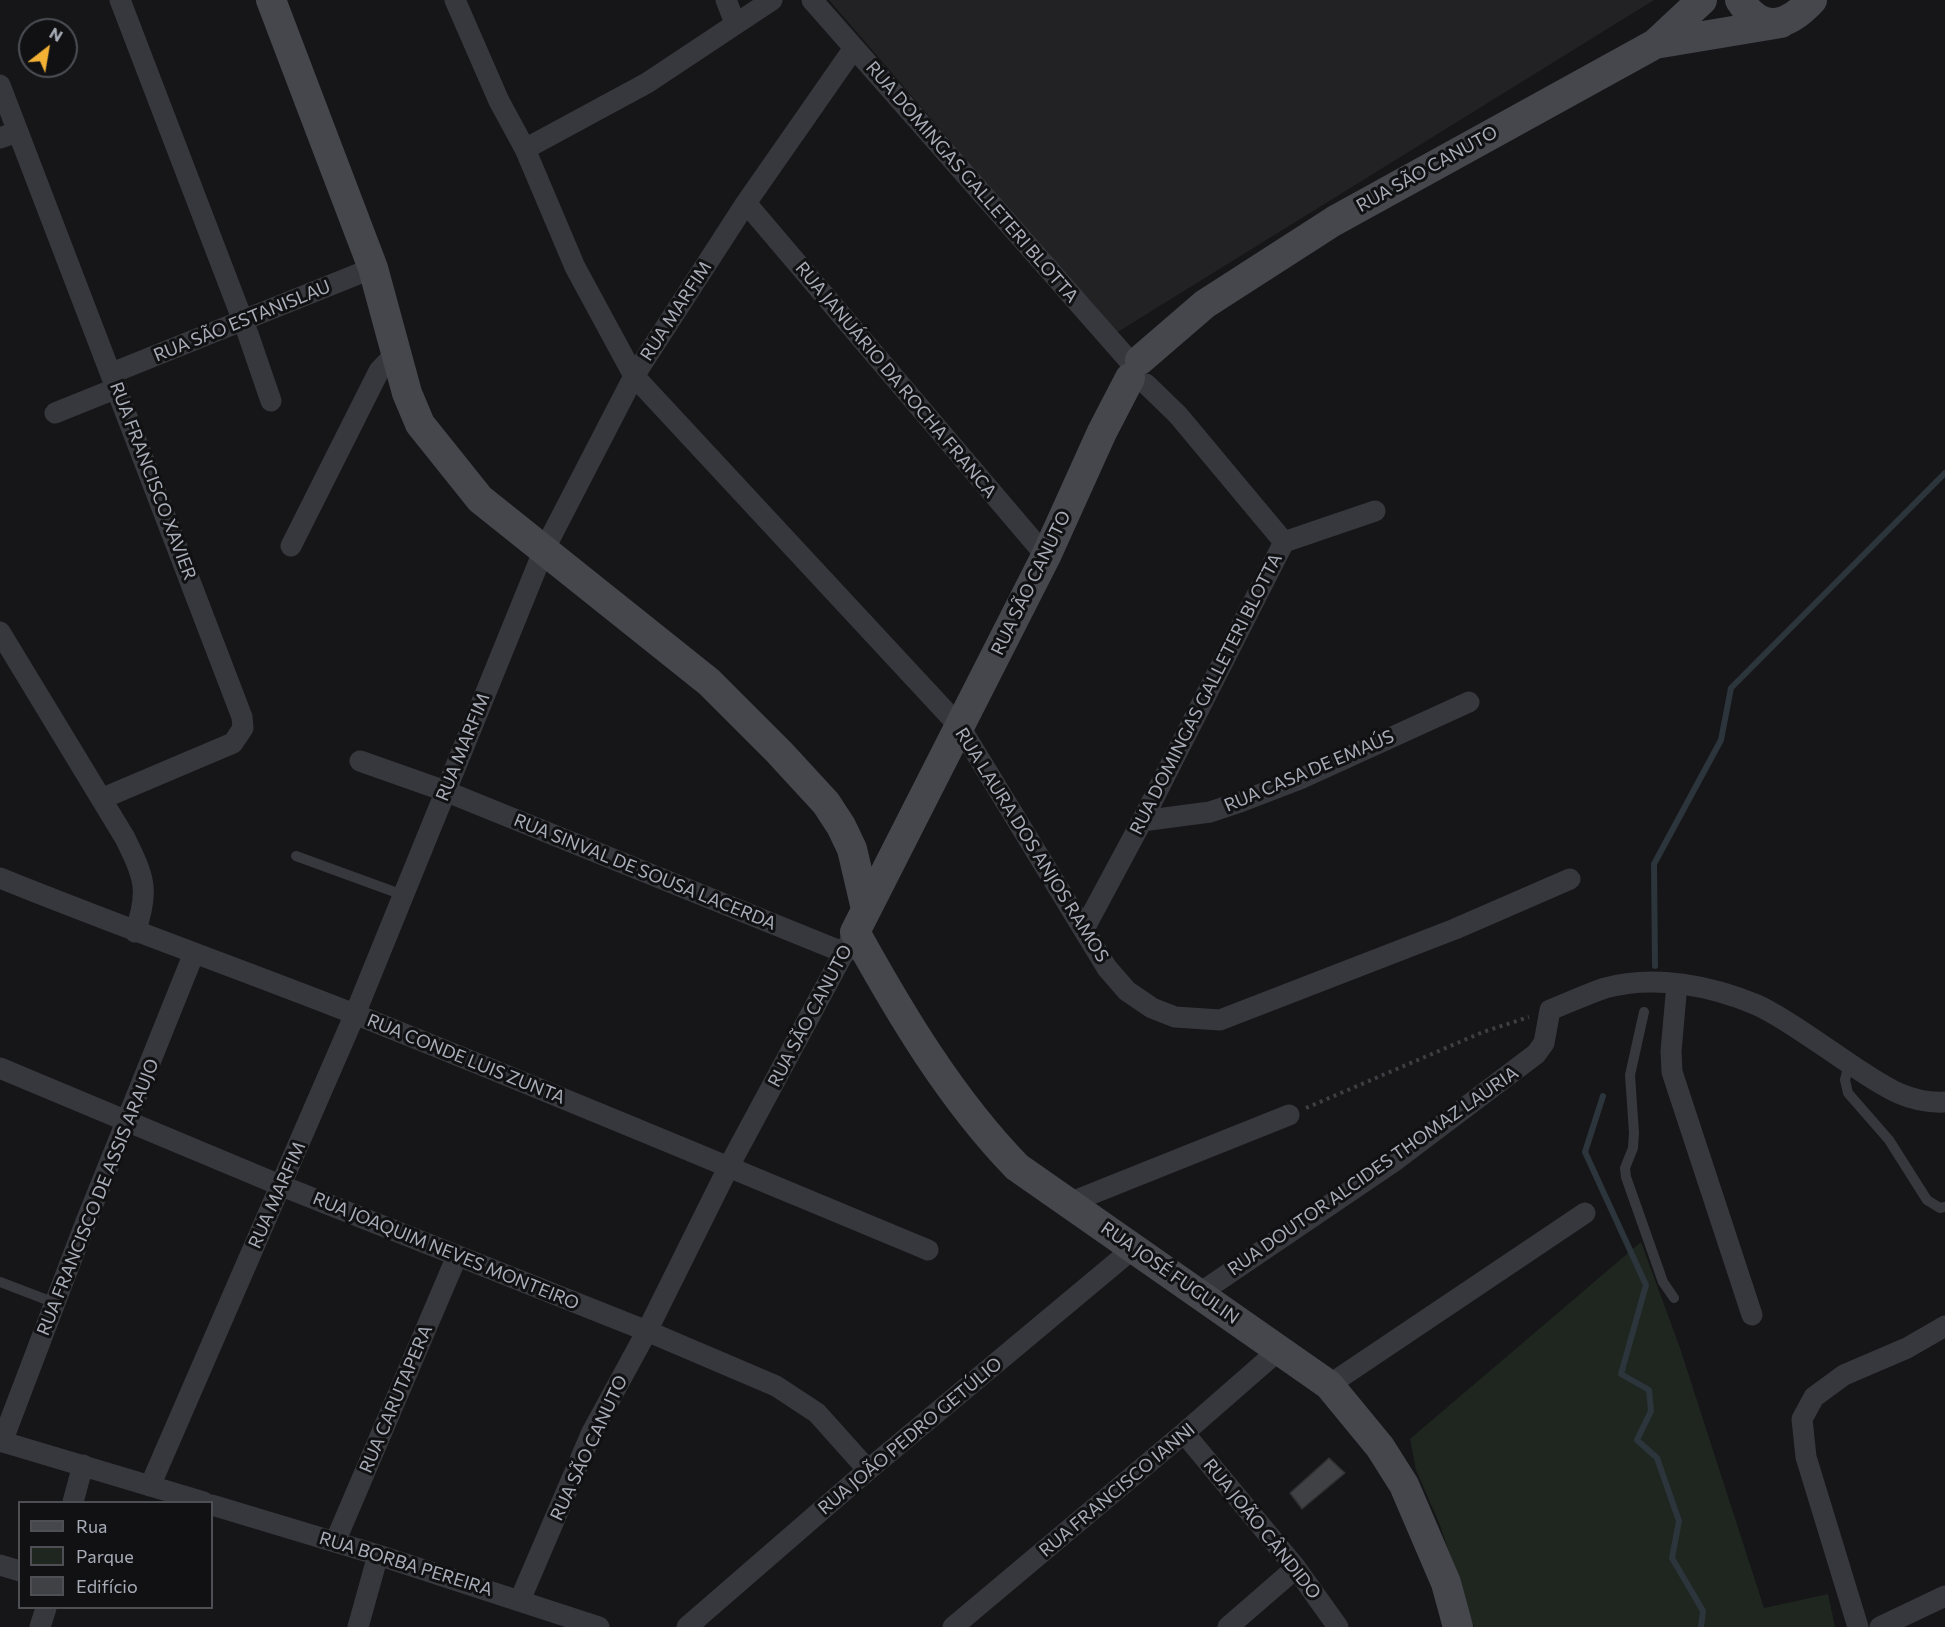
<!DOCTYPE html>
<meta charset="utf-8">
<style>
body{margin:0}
#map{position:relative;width:1945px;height:1627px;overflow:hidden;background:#161618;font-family:Commissioner,sans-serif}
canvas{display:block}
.legend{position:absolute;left:18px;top:1501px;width:195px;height:108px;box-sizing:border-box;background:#111113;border:2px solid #4d4f55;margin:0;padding:8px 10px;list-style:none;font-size:18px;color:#a8adb8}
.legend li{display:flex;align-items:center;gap:12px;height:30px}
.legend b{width:30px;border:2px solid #4d4f55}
.north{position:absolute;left:18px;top:18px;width:60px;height:60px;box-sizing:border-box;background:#111113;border:2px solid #4d4f55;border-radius:50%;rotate:31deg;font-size:16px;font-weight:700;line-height:24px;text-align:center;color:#a8adb8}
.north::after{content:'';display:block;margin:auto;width:21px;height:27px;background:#f2b134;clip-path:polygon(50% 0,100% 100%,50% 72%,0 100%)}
</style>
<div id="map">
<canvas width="1945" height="1627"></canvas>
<ul class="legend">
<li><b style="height:8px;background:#45474d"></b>Rua</li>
<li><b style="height:16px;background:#1e261f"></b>Parque</li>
<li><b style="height:16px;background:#404145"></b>Edifício</li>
</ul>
<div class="north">N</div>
</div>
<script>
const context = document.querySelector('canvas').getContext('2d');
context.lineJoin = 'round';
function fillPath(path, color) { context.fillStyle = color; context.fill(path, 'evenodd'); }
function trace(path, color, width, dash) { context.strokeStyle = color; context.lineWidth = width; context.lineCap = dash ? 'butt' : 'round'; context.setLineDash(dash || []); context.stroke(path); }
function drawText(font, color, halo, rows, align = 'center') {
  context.font = font + ' Commissioner,sans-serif'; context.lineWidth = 6; context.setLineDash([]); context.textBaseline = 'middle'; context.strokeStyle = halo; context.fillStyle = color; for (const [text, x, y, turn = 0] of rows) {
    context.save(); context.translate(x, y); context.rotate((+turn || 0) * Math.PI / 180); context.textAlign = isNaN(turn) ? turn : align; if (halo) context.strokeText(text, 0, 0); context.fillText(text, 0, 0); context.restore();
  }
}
fillPath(new Path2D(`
 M829 0H1654L1116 333Z`), '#222225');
fillPath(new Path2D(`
 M1641 1242 1680 1348 1764 1608 1828 1594 1835 1627H1474L1440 1525 1416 1470 1410 1439Z`), '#1e261f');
trace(new Path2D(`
 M1655 966 1654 864 1721 740 1731 688 1945 473
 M1603 1096 1585 1152 1646 1285 1621 1374 1649 1390 1651 1411 1637 1440 1657 1458 1679 1521 1672 1558 1703 1611 1701 1627`), '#2c353c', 6);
const building = new Path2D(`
 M1329 1458 1345 1473 1302 1509 1290 1493Z`);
fillPath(building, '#404145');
trace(building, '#303034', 1.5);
trace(new Path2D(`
 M1306 1108 1483 1032 1529 1017`), '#3d3f44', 4, [3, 4.5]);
trace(new Path2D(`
 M296 856 403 895
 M1644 1012 1630 1075 1634 1133 1633 1148 1625 1168 1626 1177 1663 1282 1674 1298
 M1849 1063 1845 1080 1848 1093 1889 1140 1927 1200 1940 1208 1945 1207
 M0 1282 55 1303`), '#37383d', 10);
trace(new Path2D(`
 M120 0 248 334 271 401
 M455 0 499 101 525 149 575 267 634 376 960 727 1107 968 1127 991 1152 1008 1175 1017 1220 1020 1455 929 1570 879
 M726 0 735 23
 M812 0 1132 364
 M0 85 242 717 243 728 233 743 101 799
 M0 138 17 132
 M525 149 647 83 772 0
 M746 203 1046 556
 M112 373 373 268
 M1146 384 1178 415 1284 542
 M55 413 117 388
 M1284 542 1375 511
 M291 546 379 371 396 353
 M0 632 125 838C144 877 150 890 135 932
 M360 761 445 791 845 953
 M1142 821 1210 812 1240 802 1300 779 1469 702
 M0 878C118 926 238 968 357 1015 548 1091 738 1171 928 1250
 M1084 929 1142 821 1284 542
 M1677 984 1671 1051 1672 1072 1752 1315
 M0 1068 282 1186 647 1331 776 1386 817 1413 868 1470
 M1069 1203 1289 1115
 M1200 1293 1393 1162 1536 1054 1544 1043 1550 1010C1568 1003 1587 994 1605 988 1654 974 1712 986 1757 1005 1784 1017 1824 1047 1850 1064 1881 1084 1906 1104 1945 1102
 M1329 1385 1585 1213
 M1184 1433 1296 1568 1338 1627
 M0 1441 204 1502
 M2 1442 85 1224 194 953
 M150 1486 355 1014 543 552 634 376 746 203 854 48
 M73 1502 83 1465
 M212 1505 378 1555 599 1627
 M335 1542 457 1256
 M0 1565 20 1571
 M520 1600 592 1432 647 1331 729 1166 855 932
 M40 1627 46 1608
 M358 1627 378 1555
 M687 1627 868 1470 1135 1247
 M953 1627 1184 1433 1279 1350
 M1228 1627 1296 1568
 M1858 1627 1806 1457 1802 1419 1814 1397 1844 1375 1907 1348 1945 1326
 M1880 1627 1945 1596`), '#37383d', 21);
trace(new Path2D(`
 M271 0 373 268 407 393 420 424 480 499 709 682 779 752 826 803 841 826 852 849 866 909
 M1740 0C1762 35 1788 26 1812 0
 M1655 44 1781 23
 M1140 360 1205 304 1334 221 1655 44 1702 0
 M1130 378 1102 432 1046 556 855 932C901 1015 951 1099 1017 1167L1329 1385 1380 1447 1404 1485 1446 1583 1458 1627`), '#45474d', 30);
drawText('18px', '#a8adb8', '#111113', [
 ["RUA SÃO CANUTO",1427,169,-29],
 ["RUA DOMINGAS GALLETERI BLOTTA",972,182,49],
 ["RUA MARFIM",676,311,-57],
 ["RUA SÃO ESTANISLAU",242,321,-22],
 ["RUA JANUÁRIO DA ROCHA FRANCA",896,380,50],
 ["RUA FRANCISCO XAVIER",153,481,69],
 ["RUA SÃO CANUTO",1031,583,-64],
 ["RUA DOMINGAS GALLETERI BLOTTA",1206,694,-63],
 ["RUA MARFIM",463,747,-68],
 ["RUA CASA DE EMAÚS",1309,771,-23],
 ["RUA LAURA DOS ANJOS RAMOS",1032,845,58],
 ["RUA SINVAL DE SOUSA LACERDA",645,872,22],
 ["RUA SÃO CANUTO",810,1016,-62],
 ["RUA CONDE LUIS ZUNTA",466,1059,22],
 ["RUA DOUTOR ALCIDES THOMAZ LAURIA",1373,1171,-35],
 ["RUA MARFIM",277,1195,-66],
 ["RUA FRANCISCO DE ASSIS ARAUJO",98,1197,-68],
 ["RUA JOAQUIM NEVES MONTEIRO",446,1251,22],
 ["RUA JOSÉ FUGULIN",1170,1273,35],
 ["RUA CARUTAPERA",396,1399,-67],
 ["RUA JOÃO PEDRO GETÚLIO",910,1436,-40],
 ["RUA SÃO CANUTO",589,1448,-65],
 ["RUA FRANCISCO IANNI",1117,1490,-40],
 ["RUA JOÃO CÂNDIDO",1262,1529,51],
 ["RUA BORBA PEREIRA",406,1564,17]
]);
</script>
